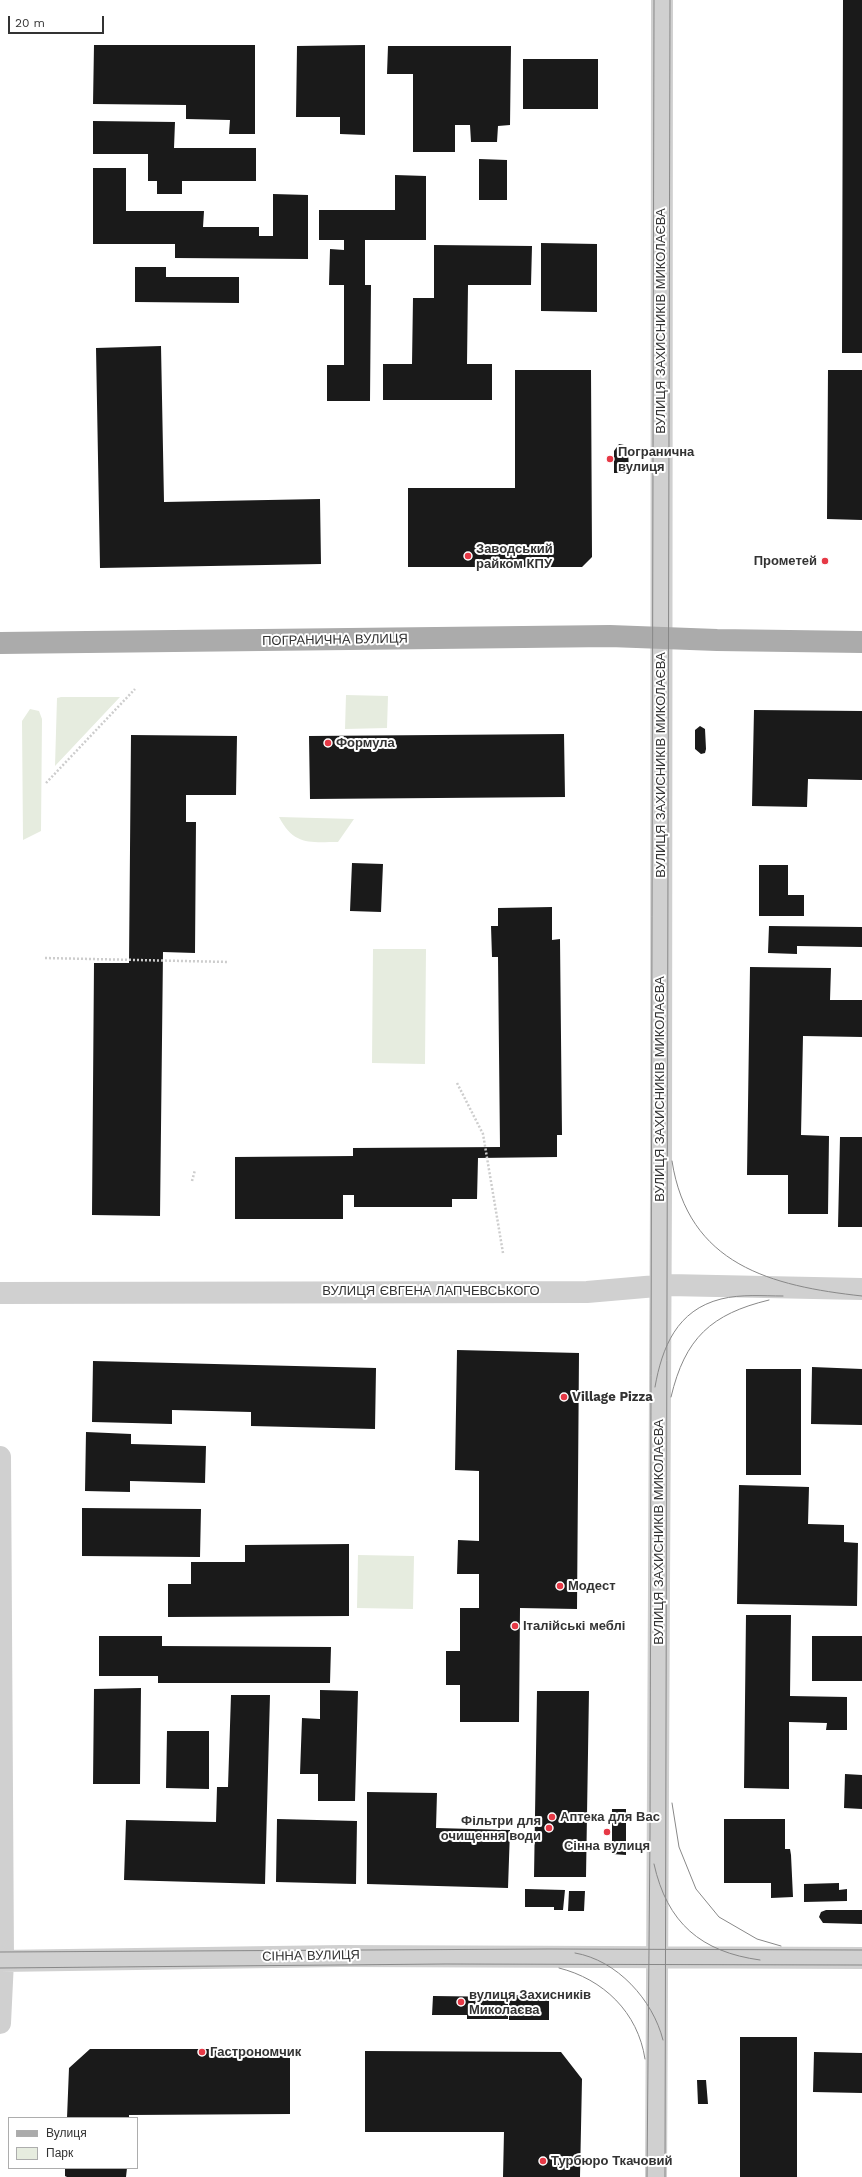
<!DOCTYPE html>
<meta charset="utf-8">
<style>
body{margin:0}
#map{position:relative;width:862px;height:2177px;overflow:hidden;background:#fff;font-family:"Work Sans",sans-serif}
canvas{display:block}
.legend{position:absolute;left:8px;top:2117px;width:130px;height:52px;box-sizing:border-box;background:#fff;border:1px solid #adadad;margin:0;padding:5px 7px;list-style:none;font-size:12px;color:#333}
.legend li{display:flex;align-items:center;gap:8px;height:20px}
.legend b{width:20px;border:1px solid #adadad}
.scale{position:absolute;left:8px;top:16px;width:96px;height:18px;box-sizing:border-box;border:2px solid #333;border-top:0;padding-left:5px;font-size:12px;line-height:14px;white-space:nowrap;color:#333;-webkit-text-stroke:3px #fff;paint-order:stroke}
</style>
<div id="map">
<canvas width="862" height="2177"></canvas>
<ul class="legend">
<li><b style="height:5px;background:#ababab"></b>Вулиця</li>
<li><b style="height:11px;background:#e6ecdf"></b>Парк</li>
</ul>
<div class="scale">20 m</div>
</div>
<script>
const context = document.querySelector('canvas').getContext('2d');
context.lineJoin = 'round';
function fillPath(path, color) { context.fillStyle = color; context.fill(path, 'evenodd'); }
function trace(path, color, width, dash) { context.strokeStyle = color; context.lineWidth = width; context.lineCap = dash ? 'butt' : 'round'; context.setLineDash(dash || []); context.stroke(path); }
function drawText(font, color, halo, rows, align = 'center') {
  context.font = font + ' "Work Sans",sans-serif'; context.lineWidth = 4; context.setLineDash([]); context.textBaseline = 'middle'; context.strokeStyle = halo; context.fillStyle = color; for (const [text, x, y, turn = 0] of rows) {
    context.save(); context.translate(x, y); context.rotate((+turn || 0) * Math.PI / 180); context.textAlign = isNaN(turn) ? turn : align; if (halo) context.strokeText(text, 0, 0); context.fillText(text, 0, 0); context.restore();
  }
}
fillPath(new Path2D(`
 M346 695 388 696 387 728 345 729Z
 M61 697H120L55 766 57 698Z
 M30 709 39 711 42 719 41 831 23 840 22 721Z
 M279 817 354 819 338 842C310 842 294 846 279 817Z
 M373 949H426L425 1064 372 1063Z
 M358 1555 414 1556 413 1609 357 1608Z`), '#e6ecdf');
fillPath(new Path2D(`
 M843 0H862V353H842Z
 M94 45H255V134H229L230 120 186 119V105L93 104Z
 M365 45V135L340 134V117H296L297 46Z
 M388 46H511L510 125 498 126 497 142H471L470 125H455V152H413V74H387Z
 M523 59H598V109H523Z
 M93 121 175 122 174 148H256V181H182V194H157V181H148V154H93Z
 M479 159 507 160V200H479Z
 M93 168H126V211H204L203 227H259V236H273V194L308 195V259L175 258V244H93Z
 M395 175 426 176V240H365V285H371L370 401H327V365H344V285H329L330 249 344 250V240H319V210H395Z
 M541 243 597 244V312L541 311Z
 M434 245 532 246 531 285H468L467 364H492V400H383V364H412L413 298H434Z
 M135 267H166V277H239V303L135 302Z
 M161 346 164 502 320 499 321 564 100 568 96 348Z
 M515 370H591L592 557 582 567H408V488H515Z
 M828 370H862V520L827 519Z
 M619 444 624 445 628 448 629 473H614V451Z
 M754 710 862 711V780L808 779 807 807 752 806Z
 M700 726 705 729 706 749 705 753 701 754 695 749V730Z
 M564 734 565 797 310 799 309 736Z
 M131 735 237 736 236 795H186V822H196L195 953 163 952 160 1216 92 1215 94 963H129Z
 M352 863 383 864 381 912 350 911Z
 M759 865H788V895H804V916H759Z
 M552 907V940L560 939 562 1135H557V1157L478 1158 477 1199H452V1207H354V1195H343V1219H235V1157L353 1156V1148L500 1147 498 957H492L491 926H498V908Z
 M769 926 862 927V947L797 946V954L768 953Z
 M750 967 831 968 830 1000H862V1037L803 1036 801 1135 829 1136 828 1214H788V1175H747Z
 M840 1137H862V1227H838Z
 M457 1350 579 1353 577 1609 520 1608 519 1722H460V1685H446V1651H460V1608H479V1574H457L458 1540 479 1541V1471L455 1470Z
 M93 1361 376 1368 375 1429 251 1426V1412L172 1410V1424L92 1422Z
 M812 1367 862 1369V1425L811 1424Z
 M746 1369H801V1475H746Z
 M86 1432 131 1434V1444L206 1446 205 1483 130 1481V1492L85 1491Z
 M739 1485 809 1487 808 1524 844 1525V1542L858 1543 857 1606 737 1604Z
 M82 1508 201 1509 200 1557 82 1556Z
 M349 1544V1616L168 1617V1584H191V1562H245V1545Z
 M746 1615H791L790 1696 847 1697V1730H826L827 1723 789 1722V1789L744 1788Z
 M99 1636H162V1646L331 1647 330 1683H158V1676H99Z
 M812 1636H862V1681H812Z
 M141 1688 140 1784H93L94 1689Z
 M320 1690 358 1691 355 1801H318V1774H300L302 1718 320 1719Z
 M537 1691H589L586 1877H534Z
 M231 1695H270L265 1884 124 1880 126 1820 216 1822 217 1787H228Z
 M167 1731H209V1789L166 1788Z
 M845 1774 862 1775V1809L844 1808Z
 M367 1792 437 1793 436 1828 510 1830 508 1888 367 1884Z
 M612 1809H626V1855L612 1854Z
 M277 1819 357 1821 356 1884 276 1882Z
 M724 1819H785V1849H790L791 1855 793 1897 771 1898V1883H724Z
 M839 1883V1890L847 1889V1901L804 1902V1884Z
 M525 1889 565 1890 563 1910H554V1907H525Z
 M569 1891H585L584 1911H568Z
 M826 1910H862V1924L823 1923 819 1917 821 1912Z
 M509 1995 549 1996V2020H509Z
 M433 1996 508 1997V2019H467V2015H432Z
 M740 2037H797V2177H740Z
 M90 2049H290V2114L129 2115V2118H67L69 2068Z
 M365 2051 561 2052 582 2079 580 2177H503L504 2132H365Z
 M814 2052 862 2053V2093L813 2092Z
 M697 2080H706L708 2104H698Z
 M65 2168H127L126 2177H67L65 2176Z`), '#1a1a1a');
trace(new Path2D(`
 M46 783 135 689
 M45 958 229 962
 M457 1083 483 1134 503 1253
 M192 1181 195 1170`), '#cdcdcd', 2.5, [2, 2]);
trace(new Path2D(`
 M0 1293 587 1292 668 1285 862 1289
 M0 1457 3 1961 0 2023
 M0 1961 341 1956 862 1958
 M656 2177 661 1192 662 0`), '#d0d0d0', 22);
trace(new Path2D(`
 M0 643 610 636 717 640 862 642`), '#ababab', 22);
trace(new Path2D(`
 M672 1161C688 1265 771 1286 862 1296
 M655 1387C662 1347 677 1310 721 1299 741 1294 763 1296 783 1296
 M671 1397C685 1338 711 1314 769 1300
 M672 1803 679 1847 696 1889 719 1917 757 1939 781 1946
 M654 1864C667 1923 701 1952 760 1960
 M0 1952 548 1949 862 1950
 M575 1953C617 1960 653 2000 663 2040
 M0 1968 445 1964 862 1965
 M559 1968C603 1979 638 2012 645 2059
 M647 2177 650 1834 654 0
 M665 2177 670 0`), '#888', 1);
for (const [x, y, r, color] of [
 [610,459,4,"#e63946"],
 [468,556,4,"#e63946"],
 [825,561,4,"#e63946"],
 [328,743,4,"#e63946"],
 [564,1397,4,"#e63946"],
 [560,1586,4,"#e63946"],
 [515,1626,4,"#e63946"],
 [552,1817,4,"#e63946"],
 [549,1828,4,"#e63946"],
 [607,1832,4,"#e63946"],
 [461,2002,4,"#e63946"],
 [202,2052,4,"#e63946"],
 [543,2161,4,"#e63946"]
]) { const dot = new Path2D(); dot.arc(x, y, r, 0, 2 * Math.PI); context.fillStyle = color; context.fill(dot); trace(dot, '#fff', 1.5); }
drawText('13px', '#333', '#fff', [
 ["ВУЛИЦЯ ЗАХИСНИКІВ МИКОЛАЄВА",661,321,-90],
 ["ПОГРАНИЧНА ВУЛИЦЯ",335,640,-1],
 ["ВУЛИЦЯ ЗАХИСНИКІВ МИКОЛАЄВА",661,765,-90],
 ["ВУЛИЦЯ ЗАХИСНИКІВ МИКОЛАЄВА",660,1089,-90],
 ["ВУЛИЦЯ ЄВГЕНА ЛАПЧЕВСЬКОГО",431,1291],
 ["ВУЛИЦЯ ЗАХИСНИКІВ МИКОЛАЄВА",659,1532,-90],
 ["СІННА ВУЛИЦЯ",311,1956,-1]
]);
drawText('bold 13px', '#333', '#fff', [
 ["Погранична",618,452],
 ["вулиця",618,467],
 ["Заводський",476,549],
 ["райком КПУ",476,564],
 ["Прометей",817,561,"right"],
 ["Формула",336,743],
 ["Village Pizza",572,1397],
 ["Модест",568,1586],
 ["Італійські меблі",523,1626],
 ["Аптека для Вас",560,1817],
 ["Фільтри для",541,1821,"right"],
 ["очищення води",541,1836,"right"],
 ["Сінна вулиця",607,1846,"center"],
 ["вулиця Захисників",469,1995],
 ["Миколаєва",469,2010],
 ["Гастрономчик",210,2052],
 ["Турбюро Ткачовий",551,2161]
], 'left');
</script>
